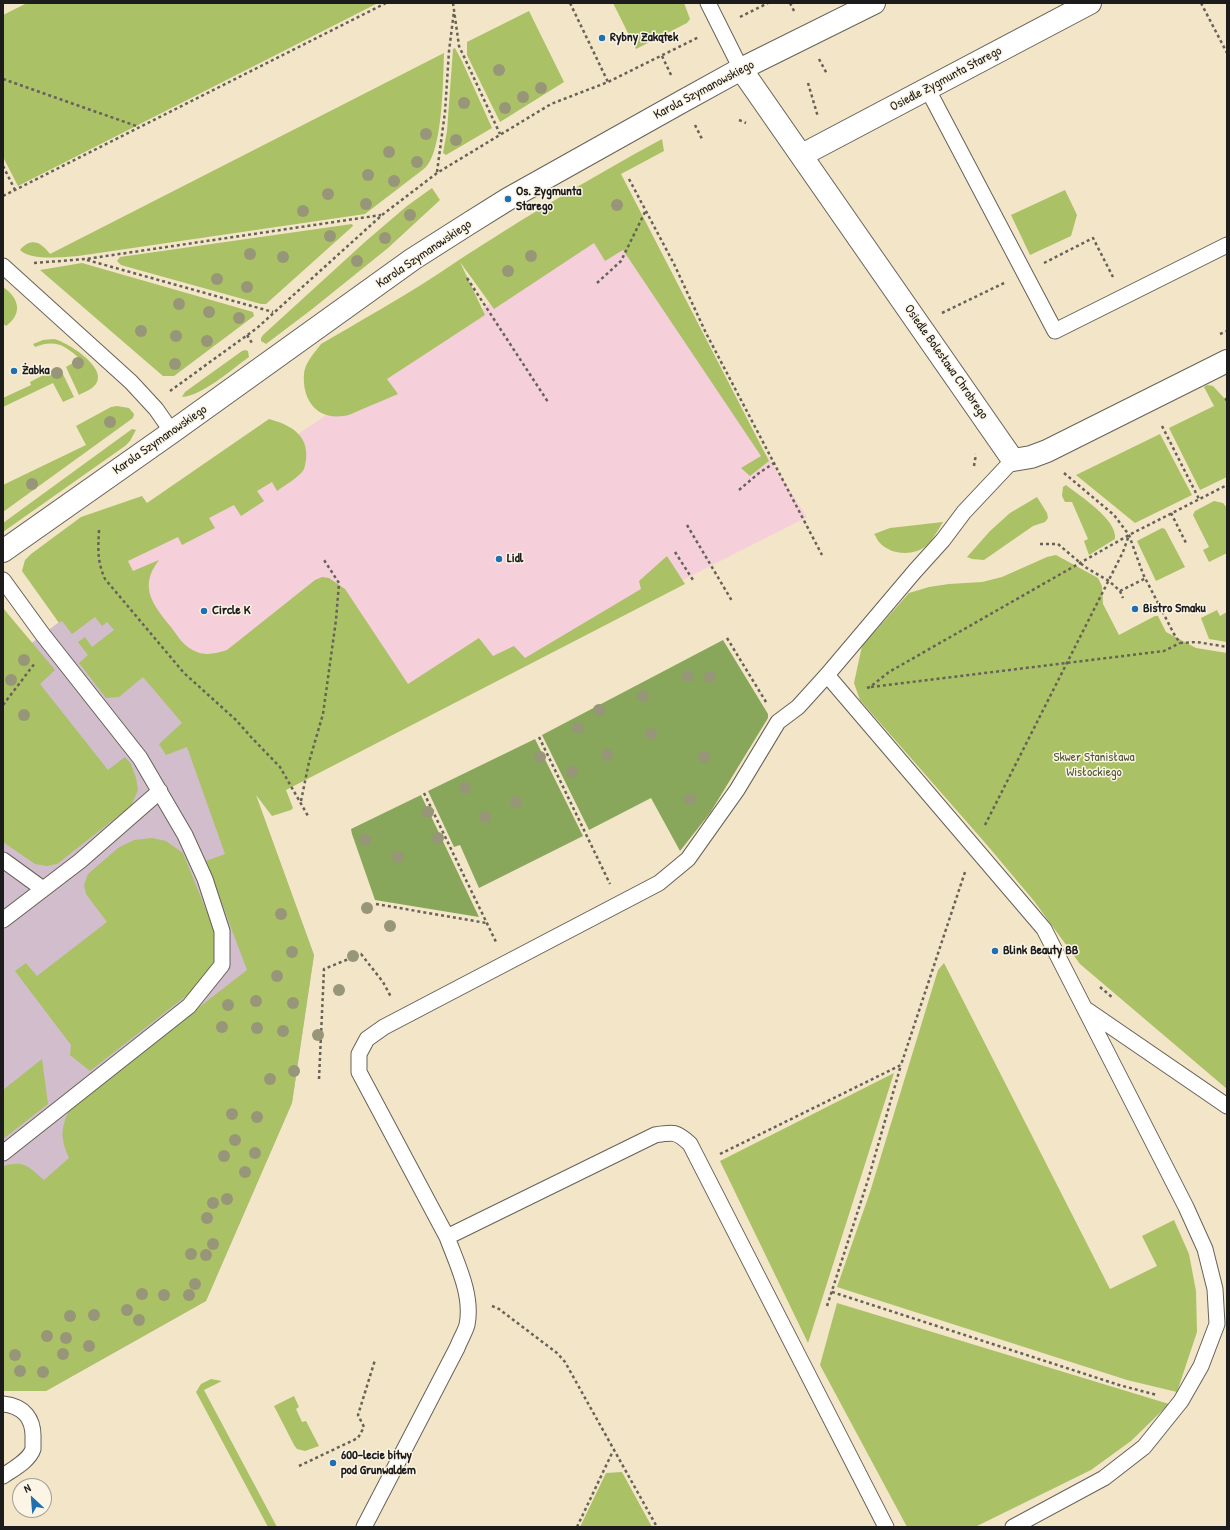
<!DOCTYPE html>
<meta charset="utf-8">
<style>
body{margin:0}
#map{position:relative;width:1230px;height:1530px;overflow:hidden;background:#f2e5c8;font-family:"Patrick Hand",sans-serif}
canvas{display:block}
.frame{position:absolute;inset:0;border:4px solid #1c1c1c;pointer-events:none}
.north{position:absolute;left:12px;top:1478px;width:40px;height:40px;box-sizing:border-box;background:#fcf5e5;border:1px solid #a29e95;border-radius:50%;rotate:334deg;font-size:11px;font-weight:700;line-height:16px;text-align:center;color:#1c1c1c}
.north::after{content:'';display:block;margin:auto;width:14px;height:18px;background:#1f6fb2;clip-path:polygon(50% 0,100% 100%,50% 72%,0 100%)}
</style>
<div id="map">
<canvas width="1230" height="1530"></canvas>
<div class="frame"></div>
<div class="north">N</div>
</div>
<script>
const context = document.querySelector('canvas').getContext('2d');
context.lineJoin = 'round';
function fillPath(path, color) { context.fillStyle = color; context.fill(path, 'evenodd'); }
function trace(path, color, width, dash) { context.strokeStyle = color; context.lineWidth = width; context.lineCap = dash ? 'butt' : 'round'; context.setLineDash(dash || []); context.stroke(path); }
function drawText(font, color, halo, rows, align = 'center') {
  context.font = font + ' "Patrick Hand",sans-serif'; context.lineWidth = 3; context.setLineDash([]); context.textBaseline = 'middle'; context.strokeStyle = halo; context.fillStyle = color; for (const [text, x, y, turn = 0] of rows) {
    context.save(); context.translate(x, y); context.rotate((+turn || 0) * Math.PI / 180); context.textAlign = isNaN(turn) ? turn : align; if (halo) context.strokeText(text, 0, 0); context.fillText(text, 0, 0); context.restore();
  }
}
fillPath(new Path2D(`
 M613 220 807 517 257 796 238 748 94 573Z`), '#f5cfda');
fillPath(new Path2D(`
 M105 587 255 793 314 955 292 1103 206 1301 46 1391H3V646L29 645Z`), '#d1bdcb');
fillPath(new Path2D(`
 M27 3H378L18 186 3 157V15Z
 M613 3H684L690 19 687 23 636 49Z
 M529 11 564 82 500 122 467 55V42Z
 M455 48 462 61 492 128 446 155 443 153 447 131 453 49Z
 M444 53C443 80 443 151 425 168L365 214 78 256C62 257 31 261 20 250 31 237 41 242 50 254Z
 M662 139 664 151 621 174 769 461 750 476 741 468 761 456 623 250 605 261 594 243 494 309 460 262 485 315 387 379 398 394C385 400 371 405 358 411 353 413 348 416 343 416 316 420 302 399 304 374 304 364 315 352 321 344 360 321 400 299 438 274 511 225 585 181 662 139Z
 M432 188 440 200 388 248 311 310 266 344 261 341V338L263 335 366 241 407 206Z
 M1065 190 1077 215 1071 236 1030 255 1011 215Z
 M352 224 353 226 266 304H261L135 269 121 265 117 261 120 257Z
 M82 263 253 312 254 316 174 376H163L40 270Z
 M3 287C18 297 24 313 6 326L3 323Z
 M54 339C67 342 105 366 97 382 94 389 84 392 79 395L66 367 80 359C65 345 55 339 35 347L33 344 43 340Z
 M245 350 248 351 249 357C232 369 202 396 182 397L185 392 242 351Z
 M57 368H60L74 397 63 402 53 383 3 407V398L31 385 30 382Z
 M1207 385 1213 386 1224 398 1227 397V477L1200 490 1169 428 1214 406 1204 387Z
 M117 406 129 408 134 414 133 418 3 512V485L86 445 76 426 111 407Z
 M269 419C291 425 309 435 306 460 305 464 305 469 302 472 296 479 285 485 277 491L272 482 257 491 264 501 241 516 234 505 209 518 215 528 182 545 178 537 128 561 133 571 159 560C138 587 153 605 171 627 179 638 184 647 197 652 207 656 217 653 227 650L315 580 322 577 329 578 345 589 408 684 479 638 493 656 514 646 525 658 641 589 639 581 667 556 685 584 286 790 293 808 291 810 272 816 256 795 314 955 292 1103 206 1301 46 1391H3V1166C26 1160 28 1167 44 1180L69 1158C60 1138 60 1126 72 1106L247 970 206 861 225 854 187 747 166 755 159 744 182 723 143 677 119 697 106 698 79 663 88 655 78 642 85 637 92 647 114 630 107 622 102 626 95 617 72 634 62 621 59 623 22 571 25 560 31 554 81 517 142 496 147 503Z
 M132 429 136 430 130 441 125 446 3 532V523Z
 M1160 434 1192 495 1135 523 1076 475Z
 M1066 485C1080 496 1118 520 1115 539L1089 555 1084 541 1088 539 1072 502H1065L1062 496 1063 487Z
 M1037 497 1047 513 1048 518 1045 522 1033 526 984 560 972 559 967 557 990 531 1010 513Z
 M1214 501 1223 503 1227 508V553L1209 562 1203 550 1209 547 1193 515 1195 511Z
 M943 522C938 530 933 539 927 545 914 557 890 555 879 542 877 540 876 536 874 534L890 528Z
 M1162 528 1165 529 1185 567 1156 581 1137 541Z
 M1056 555 1098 578 1102 586 1103 604 1119 635 1155 616H1158L1166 632 1196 648 1227 653V1089L1080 964 1034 901 987 845 860 700 854 683 862 646 909 593 929 587 949 584 982 582 1002 577 1047 557Z
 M3 608 55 670 40 684 108 770 125 757 131 764 136 778 138 790 131 806 57 864 47 866 35 864 3 842Z
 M1217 610 1220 616 1227 612V642L1209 639 1201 618Z
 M152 838 166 841 183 853 214 930C220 955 214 966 200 985L90 1071 70 1055 71 1045 15 971 26 963 37 976 107 922 86 894 84 885 88 874 118 848 134 840Z
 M944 963 1110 1289 1157 1266 1142 1236 1174 1220 1189 1254 1196 1291 1197 1332 1177 1392 1127 1380 837 1287 870 1192 938 970Z
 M42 1059 48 1104 3 1139V1090Z
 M894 1073 808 1343 720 1161Z
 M837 1303 1169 1404 1131 1441 1091 1470 975 1527H907L820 1365Z
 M211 1379 222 1381 204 1390 277 1527H268L196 1392 201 1384Z
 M294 1396 299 1407 296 1409 302 1422 306 1421 319 1446 305 1451 297 1449 294 1445 274 1406Z
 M622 1472 652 1527H580L606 1473Z`), '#abc166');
fillPath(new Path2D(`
 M723 640 768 714V718L710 813 680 851 651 798 589 830 542 735Z
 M535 739 583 836 479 888 460 845 454 847 428 791Z
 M421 795 479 917 375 900 352 834 351 829Z`), '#88a75b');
const service = new Path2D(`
 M708 3 741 69
 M927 88 1055 331 1227 245
 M3 266 131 382 156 409 172 432
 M3 580 43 635 140 758 185 835 205 879 222 931V965L189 1006 3 1153
 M827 675 1044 929 1186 1207 1205 1249 1215 1289 1217 1324 1201 1366 1181 1401 1144 1447 1104 1478 1013 1527
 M3 860 43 889
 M3 920 80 861 160 791
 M1087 1010 1227 1106
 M3 1404C24 1406 34 1419 33 1439 33 1442 33 1446 33 1449 29 1461 13 1469 3 1476
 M364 1527 457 1348C460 1340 465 1332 467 1325 473 1295 457 1264 447 1237
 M886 1527 690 1144C676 1131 673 1132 655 1135L447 1237 359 1072V1054L367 1039 384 1027 659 883 688 859 737 790 778 722 798 707 827 675 915 571 943 540 964 512 1013 460`);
const minor = new Path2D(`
 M741 69 1013 460 1031 457 1047 451 1227 361
 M802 155 1090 3`);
const tertiary = new Path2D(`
 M3 551 172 432 413 259 468 224 508 199 683 101 741 69 874 3`);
trace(service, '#676258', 17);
trace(minor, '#676258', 24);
trace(tertiary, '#676258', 24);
trace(new Path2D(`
 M453 3 459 46 500 134
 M570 3 608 82
 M790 3 795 13
 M1201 3 1227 53
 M740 17 768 3
 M662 56 672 77
 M819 59 827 74
 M3 79 139 127
 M808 83 818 117
 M739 120 746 123
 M695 125 702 139
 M3 166 15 190
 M437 172 445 112 449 51 454 11
 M629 179 674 264 706 333 822 555
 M3 196 386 3
 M87 260 273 312
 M34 263 86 259 381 215
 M1044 263 1093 238 1113 277
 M467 278 548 402
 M597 283 621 261 645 212
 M942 313 1004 283
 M1220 334 1227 331
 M247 335 252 343
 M170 391 257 328 382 215 437 173 551 104 608 82 699 37
 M1225 400 1227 399
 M1162 426 1199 499
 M974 466 976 454
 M1064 473 1114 515 1129 535 1143 574 1174 634 1180 643 1197 642 1227 647
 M739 490 759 473 774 463
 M1171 513 1186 543
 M687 525 732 601
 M99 530C98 549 97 561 105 579L184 673 236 720 251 737 280 767 308 816
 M1040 544H1058L1085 567 1109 581 1120 591 1123 598
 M675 552 693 580
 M1120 591 1146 578
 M727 638 766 702
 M871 687 1164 651 1180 643
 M867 688 870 687 889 672 1129 535 1227 485
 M3 705 35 663
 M539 737 610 884
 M424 793 496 942
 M301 801 309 762 323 714 336 620 339 583 324 560
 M985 825 1123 552 1129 535
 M376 904 486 923
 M1100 987 1113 998
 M319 1079 324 969 361 954 383 982 391 997
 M720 1154 901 1065 965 872
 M832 1292 1119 1385 1157 1395
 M492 1306 499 1309 557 1353 565 1362 657 1527
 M827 1306 868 1180 901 1065
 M299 1466 358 1438 364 1427 358 1415 375 1360
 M577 1527 613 1451`), '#676258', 2.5, [3, 3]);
trace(service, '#fff', 15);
trace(minor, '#fff', 22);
trace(tertiary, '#fff', 22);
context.fillStyle = '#989678';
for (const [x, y] of [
 [499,70],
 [541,88],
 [523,97],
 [464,103],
 [505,108],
 [426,134],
 [456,140],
 [389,152],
 [417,162],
 [368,175],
 [394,181],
 [328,194],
 [366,204],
 [617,205],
 [303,211],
 [410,215],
 [330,236],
 [385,238],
 [250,254],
 [531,256],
 [283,257],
 [357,261],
 [508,271],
 [217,279],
 [247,287],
 [179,304],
 [209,312],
 [239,318],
 [141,331],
 [176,336],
 [207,341],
 [78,363],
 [175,364],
 [57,373],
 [110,422],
 [32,484],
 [24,660],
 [688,676],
 [710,677],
 [11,680],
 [643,696],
 [599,710],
 [24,715],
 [578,728],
 [651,734],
 [607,755],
 [540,757],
 [704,757],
 [572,772],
 [465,788],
 [690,799],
 [516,802],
 [428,812],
 [485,817],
 [438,838],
 [365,840],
 [398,857],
 [367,908],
 [281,914],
 [390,926],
 [292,952],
 [353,956],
 [277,976],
 [339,990],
 [256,1001],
 [293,1003],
 [228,1005],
 [222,1027],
 [257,1028],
 [283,1031],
 [318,1035],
 [294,1071],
 [270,1079],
 [232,1114],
 [257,1117],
 [235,1140],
 [255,1153],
 [224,1156],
 [245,1172],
 [227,1199],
 [213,1203],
 [207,1218],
 [213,1244],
 [191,1254],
 [206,1255],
 [195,1284],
 [142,1294],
 [164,1295],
 [189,1295],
 [127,1310],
 [94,1315],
 [70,1316],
 [139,1320],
 [47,1336],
 [66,1338],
 [89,1346],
 [63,1354],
 [15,1355],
 [20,1371],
 [43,1372]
]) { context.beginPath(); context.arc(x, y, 6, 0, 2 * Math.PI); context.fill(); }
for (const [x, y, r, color] of [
 [602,38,4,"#1f6fb2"],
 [508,199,4,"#1f6fb2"],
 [14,371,4,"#1f6fb2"],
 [499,559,4,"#1f6fb2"],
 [1135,609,4,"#1f6fb2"],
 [204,611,4,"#1f6fb2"],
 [995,951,4,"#1f6fb2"],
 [333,1463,4,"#1f6fb2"]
]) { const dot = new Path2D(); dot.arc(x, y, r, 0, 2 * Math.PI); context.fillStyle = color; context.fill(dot); trace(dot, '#fcf5e5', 1.5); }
drawText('bold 13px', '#1c1c1c', '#fcf5e5', [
 ["Rybny Zakątek",610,38],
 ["Os. Zygmunta",516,192],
 ["Starego",516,207],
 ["Żabka",22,371],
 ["Lidl",507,559],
 ["Bistro Smaku",1143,609],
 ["Circle K",212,611],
 ["Blink Beauty BB",1003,951],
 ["600-lecie bitwy",341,1456],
 ["pod Grunwaldem",341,1471]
], 'left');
drawText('13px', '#1c1c1c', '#fcf5e5', [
 ["Osiedle Zygmunta Starego",946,79,-28],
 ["Karola Szymanowskiego",704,90,-28],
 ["Karola Szymanowskiego",424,254,-34],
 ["Osiedle Bolesława Chrobrego",946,362,55],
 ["Karola Szymanowskiego",160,440,-35]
]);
drawText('13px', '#4e5636', '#fcf5e5', [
 ["Skwer Stanisława",1094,758],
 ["Wisłockiego",1094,773]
]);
</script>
